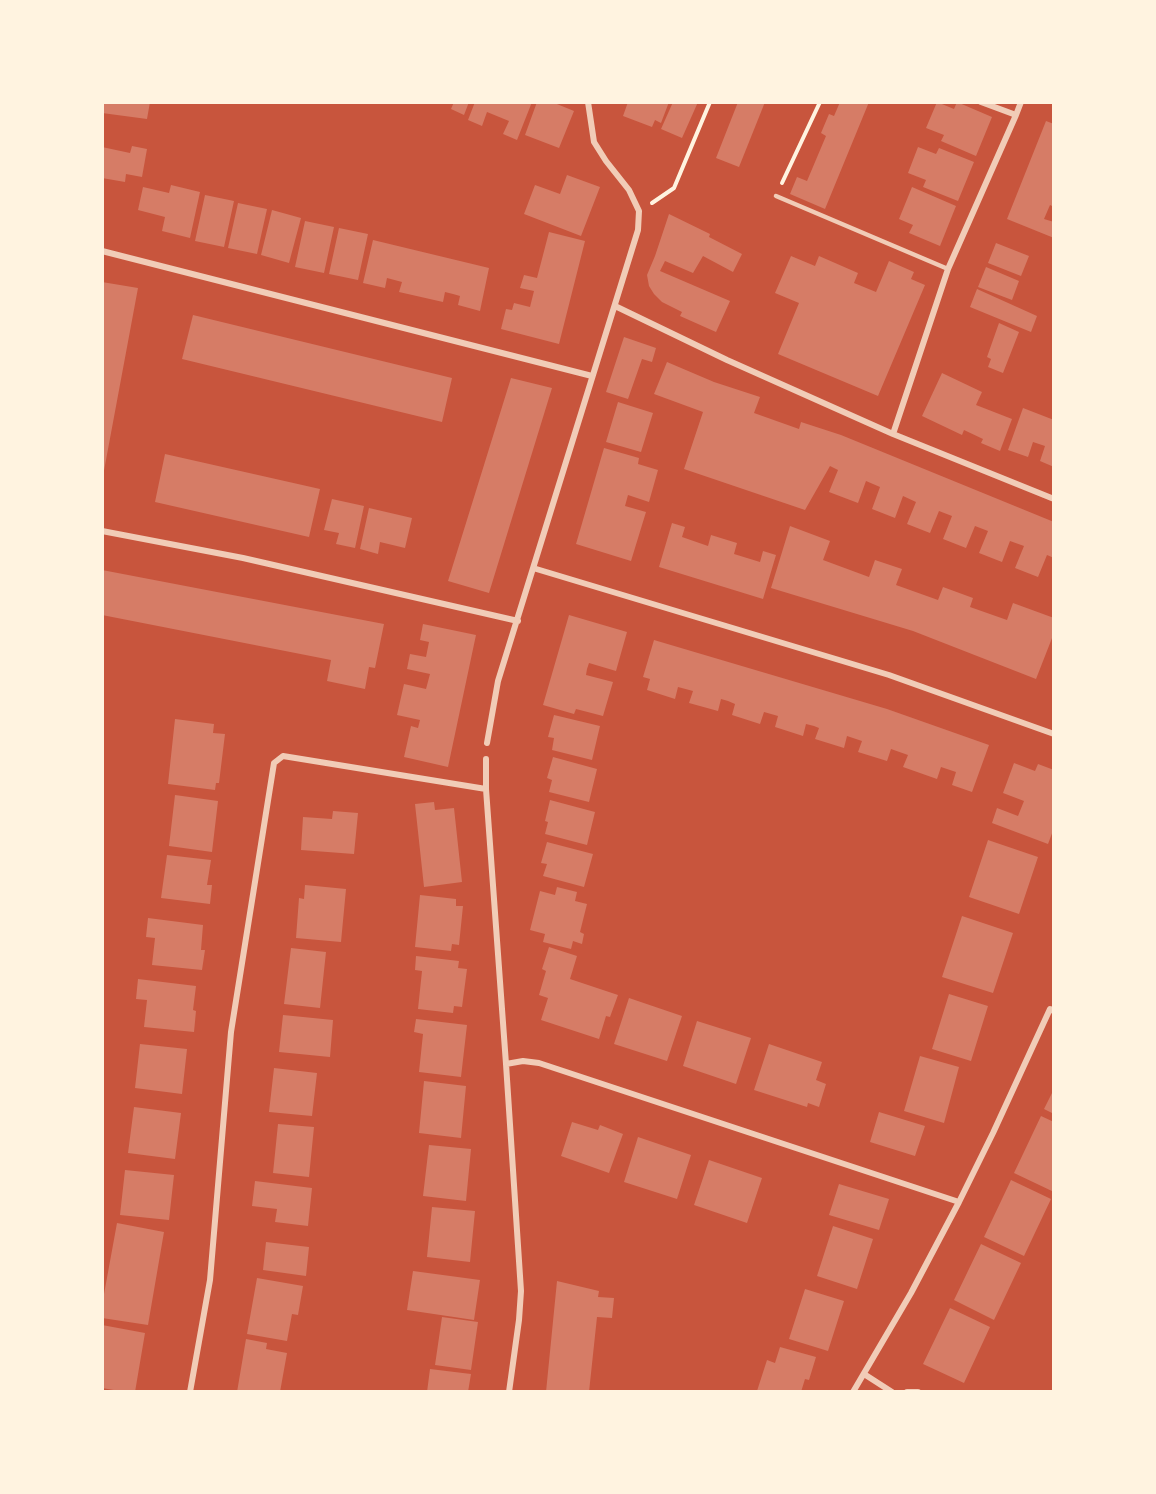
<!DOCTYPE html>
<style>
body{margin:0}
#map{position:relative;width:1156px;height:1494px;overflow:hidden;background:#c8553d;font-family:Roboto,sans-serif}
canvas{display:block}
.frame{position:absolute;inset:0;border:104px solid #fff3e0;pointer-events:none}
</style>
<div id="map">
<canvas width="1156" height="1494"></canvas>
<div class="frame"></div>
</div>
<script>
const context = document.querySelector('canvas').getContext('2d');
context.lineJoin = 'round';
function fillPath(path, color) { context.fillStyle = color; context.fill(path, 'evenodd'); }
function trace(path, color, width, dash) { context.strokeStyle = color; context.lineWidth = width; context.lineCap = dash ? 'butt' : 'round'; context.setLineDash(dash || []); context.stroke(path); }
fillPath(new Path2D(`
 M102 102H150L147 119 102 113Z
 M454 102H469L464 115 451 109Z
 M475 102H532L517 140 503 134 509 121 487 112 482 126 468 120Z
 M537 102H552L574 111 559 148 525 135Z
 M628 102H669L661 123 655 120 652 127 623 116Z
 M673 102H698L682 138 661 129Z
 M738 102H765L739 167 716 158Z
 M840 102H869L825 209 790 194 797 177 807 181 826 136 821 133 829 114 834 116Z
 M937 102 954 109 957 102 992 117 976 156 941 141 944 135 926 128Z
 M1046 121 1054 124V207L1050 205 1044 219 1054 222V238L1007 219Z
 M132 146 147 149 142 177 126 174 125 182 102 178V147L130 153Z
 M918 147 936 154 939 148 974 162 958 201 923 187 926 180 908 173Z
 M567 175 600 187 581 236 524 214 535 185 560 194Z
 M171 185 200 192 190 238 162 231 165 217 138 210 143 187 169 193Z
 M912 187 956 206 940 246 909 233 913 225 899 219Z
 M205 195 234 201 224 247 195 241Z
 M238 203 267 209 257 254 228 248Z
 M272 210 301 218 289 263 261 255Z
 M669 214 710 234 709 237 742 254 733 272 703 256 693 273 665 261 660 271 730 301 716 332 680 316 682 312 662 302 654 294 649 286 647 275 655 256Z
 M305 221 334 227 324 273 295 267Z
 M339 228 368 234 358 280 329 274Z
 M549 232 585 241 559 344 501 329 506 309 512 310 514 303 530 307 534 291 520 288 524 275 537 278Z
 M373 240 489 268 480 311 458 305 460 296 453 294 445 292 443 302 399 292 402 282 387 278 385 288 363 283Z
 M996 243 1029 256 1021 276 988 263Z
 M791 256 815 266 819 256 858 273 854 283 876 292 889 261 914 272 911 279 925 285 878 396 778 354 799 303 775 293Z
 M986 267 1019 281 1012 300 978 287Z
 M102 282 138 288 103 476H102Z
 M977 289 1037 316 1031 332 970 307Z
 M193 315 452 378 442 422 182 359Z
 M999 323 1019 332 1003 373 988 367 991 359 987 357Z
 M624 337 656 348 652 362 642 359 628 399 606 392Z
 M667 362 714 382 760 397 754 413 799 429 801 422 841 435 1054 522V558L1047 555 1038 577 1015 568 1024 546 1010 541 1002 562 979 553 988 531 975 526 966 548 943 539 952 516 939 511 930 533 907 524 916 502 903 496 895 518 872 509 880 487 866 481 858 503 829 492 838 470 830 466 805 510 684 469 703 412 654 394Z
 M942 373 982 392 976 405 1012 419 1000 451 981 443 983 439 964 430 962 435 922 416Z
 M511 378 552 388 489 593 448 581Z
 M618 402 653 413 641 452 606 442Z
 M1023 408 1054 420V467L1040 461 1045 446 1033 442 1028 457 1008 450Z
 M604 448 639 458 638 464 658 470 649 502 628 495 625 506 646 512 631 561 576 544Z
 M165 454 320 489 309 537 155 502Z
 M332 499 364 506 355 548 336 544 339 533 324 530Z
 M369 508 412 518 405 548 380 542 378 554 360 549Z
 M672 523 685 527 682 537 708 546 711 535 737 543 734 554 760 562 763 551 776 555 763 599 659 567Z
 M790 526 830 541 823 560 869 577 875 560 902 569 896 585 938 600 943 587 973 598 970 607 1007 620 1013 603 1054 618V633L1036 679 913 631 771 588Z
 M102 570 384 624 375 668 369 667 365 689 327 681 331 660 102 615Z
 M569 615 627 632 616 671 589 663 587 669 586 675 613 682 603 716 576 709 574 714 543 705Z
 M423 624 476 635 448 767 404 757 411 726 418 728 420 720 397 715 404 684 426 689 430 674 407 669 410 654 426 657 429 642 420 640Z
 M654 640 887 709 989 745 972 792 952 785 956 772 941 767 937 779 903 767 908 755 891 749 887 761 858 752 862 741 847 736 844 748 815 739 819 728 814 726 806 724 803 736 775 727 778 716 764 712 760 724 732 715 735 704 728 701 721 699 718 711 689 703 693 691 678 687 675 699 647 690 650 679 643 677Z
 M554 715 600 726 592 760 552 750 554 738 548 737Z
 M175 719 214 724 213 733 225 734 219 783H216L215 790 168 784Z
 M553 757 597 769 589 802 549 792 552 780 547 778Z
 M1014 763 1035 771 1038 764 1054 770V828L1048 844 992 823 997 808 1018 816 1024 801 1003 793Z
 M175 795 218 801 212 852 169 846Z
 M550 800 595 812 587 845 545 834 548 822 545 821Z
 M434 802 435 810 454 808 462 882 424 887 415 804Z
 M333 811 358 813 354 854 301 850 303 817 332 819Z
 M988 840 1038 857 1019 914 969 897Z
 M547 842 593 854 584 887 543 876 547 864 541 863Z
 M167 855 211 860 207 885H212L210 904 161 898Z
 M305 885 346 889 341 942 296 938 299 898 304 899Z
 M557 887 577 892 575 901 587 904 580 932 584 934 582 944 573 941 571 949 543 942 545 934 530 930 540 891 555 895Z
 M420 895 456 899V906H463L459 945 452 944 451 951 415 947Z
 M962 916 1013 933 993 993 942 977Z
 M148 918 203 925 201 950H205L202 970 152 965 155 938 146 937Z
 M549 947 577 956 570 979 618 995 610 1017 606 1016 599 1039 541 1020 548 998 539 995 546 971 542 969Z
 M291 948 326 952 320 1008 284 1004Z
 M416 956 459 961 458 968 467 969 462 1007 454 1006 453 1013 418 1009 422 971 415 970Z
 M138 979 196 986 193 1010 196 1011 194 1032 144 1027 147 1000 136 999Z
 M949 994 988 1006 971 1061 932 1049Z
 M629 998 682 1016 667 1061 614 1044Z
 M283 1015 333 1020 330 1057 279 1052Z
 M416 1019 467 1025 461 1077 419 1072 423 1034 414 1032Z
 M697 1021 751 1038 736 1084 683 1066Z
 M140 1044 187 1049 182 1094 135 1088Z
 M769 1044 822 1062 816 1080 826 1084 819 1107 808 1103 807 1107 754 1090Z
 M920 1056 959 1067 944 1123 904 1111Z
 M274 1068 317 1073 312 1116 269 1112Z
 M424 1081 466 1086 461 1138 419 1133Z
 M1054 1089V1114L1044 1109Z
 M134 1107 181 1113 175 1159 128 1153Z
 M879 1112 925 1126 915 1156 870 1142Z
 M1041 1116 1054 1122V1192L1014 1173Z
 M572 1122 598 1130 600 1125 623 1134 609 1173 561 1156Z
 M278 1124 314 1127 309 1177 273 1173Z
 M638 1137 691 1155 677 1199 624 1182Z
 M429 1145 471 1149 466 1201 423 1196Z
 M709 1160 762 1178 747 1223 694 1205Z
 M125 1170 174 1175 169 1220 120 1215Z
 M1011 1180 1051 1199 1024 1256 984 1237Z
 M255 1181 312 1188 308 1226 275 1222 277 1209 252 1206Z
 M839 1184 889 1199 879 1230 829 1215Z
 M432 1207 475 1211 470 1262 427 1257Z
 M117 1223 164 1232 148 1325 102 1318V1305Z
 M833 1226 873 1239 857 1289 817 1276Z
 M266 1242 309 1247 306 1276 263 1270Z
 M981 1244 1021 1263 994 1320 954 1300Z
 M413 1271 480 1280 474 1320 407 1310Z
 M257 1278 303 1286 298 1315 292 1314 287 1341 247 1334Z
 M557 1281 599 1291 598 1297 614 1298 612 1318 597 1317 589 1392H546Z
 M805 1289 844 1301 828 1351 789 1339Z
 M950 1308 990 1327 964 1383 923 1364Z
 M442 1317 478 1322 471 1370 435 1365Z
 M102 1325 145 1333 135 1392H125L102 1388Z
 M246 1339 267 1343 266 1349 287 1353 280 1392H237Z
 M780 1347 816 1357 809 1380 805 1379 801 1392 757 1391 767 1360 775 1363Z
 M430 1369 471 1374 468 1392H427Z`), '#d67c66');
trace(new Path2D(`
 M782 183 820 102
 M652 203 674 188 710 102`), '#fff3e0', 4);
trace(new Path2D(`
 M776 196 948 269`), '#f1ccb7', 4.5);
trace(new Path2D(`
 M981 102 1016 115
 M102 251 592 376
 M615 306 727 360 893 434 1054 499
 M893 434 948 269 1016 115 1021 102
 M102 531 243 558 518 621
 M533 568 889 675 1054 734
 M487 743 498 681 638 230 639 211 629 190 606 161 594 142 588 102
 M486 759V789L506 1064 521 1291 519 1320 509 1392
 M506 1064 523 1061 539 1063 959 1202
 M864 1374 892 1392
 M190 1392 210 1280 231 1032 274 763 283 756 486 789
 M853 1392 911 1293 959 1202 993 1133 1050 1009 1054 1011
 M907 1392H918`), '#f1ccb7', 6);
</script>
